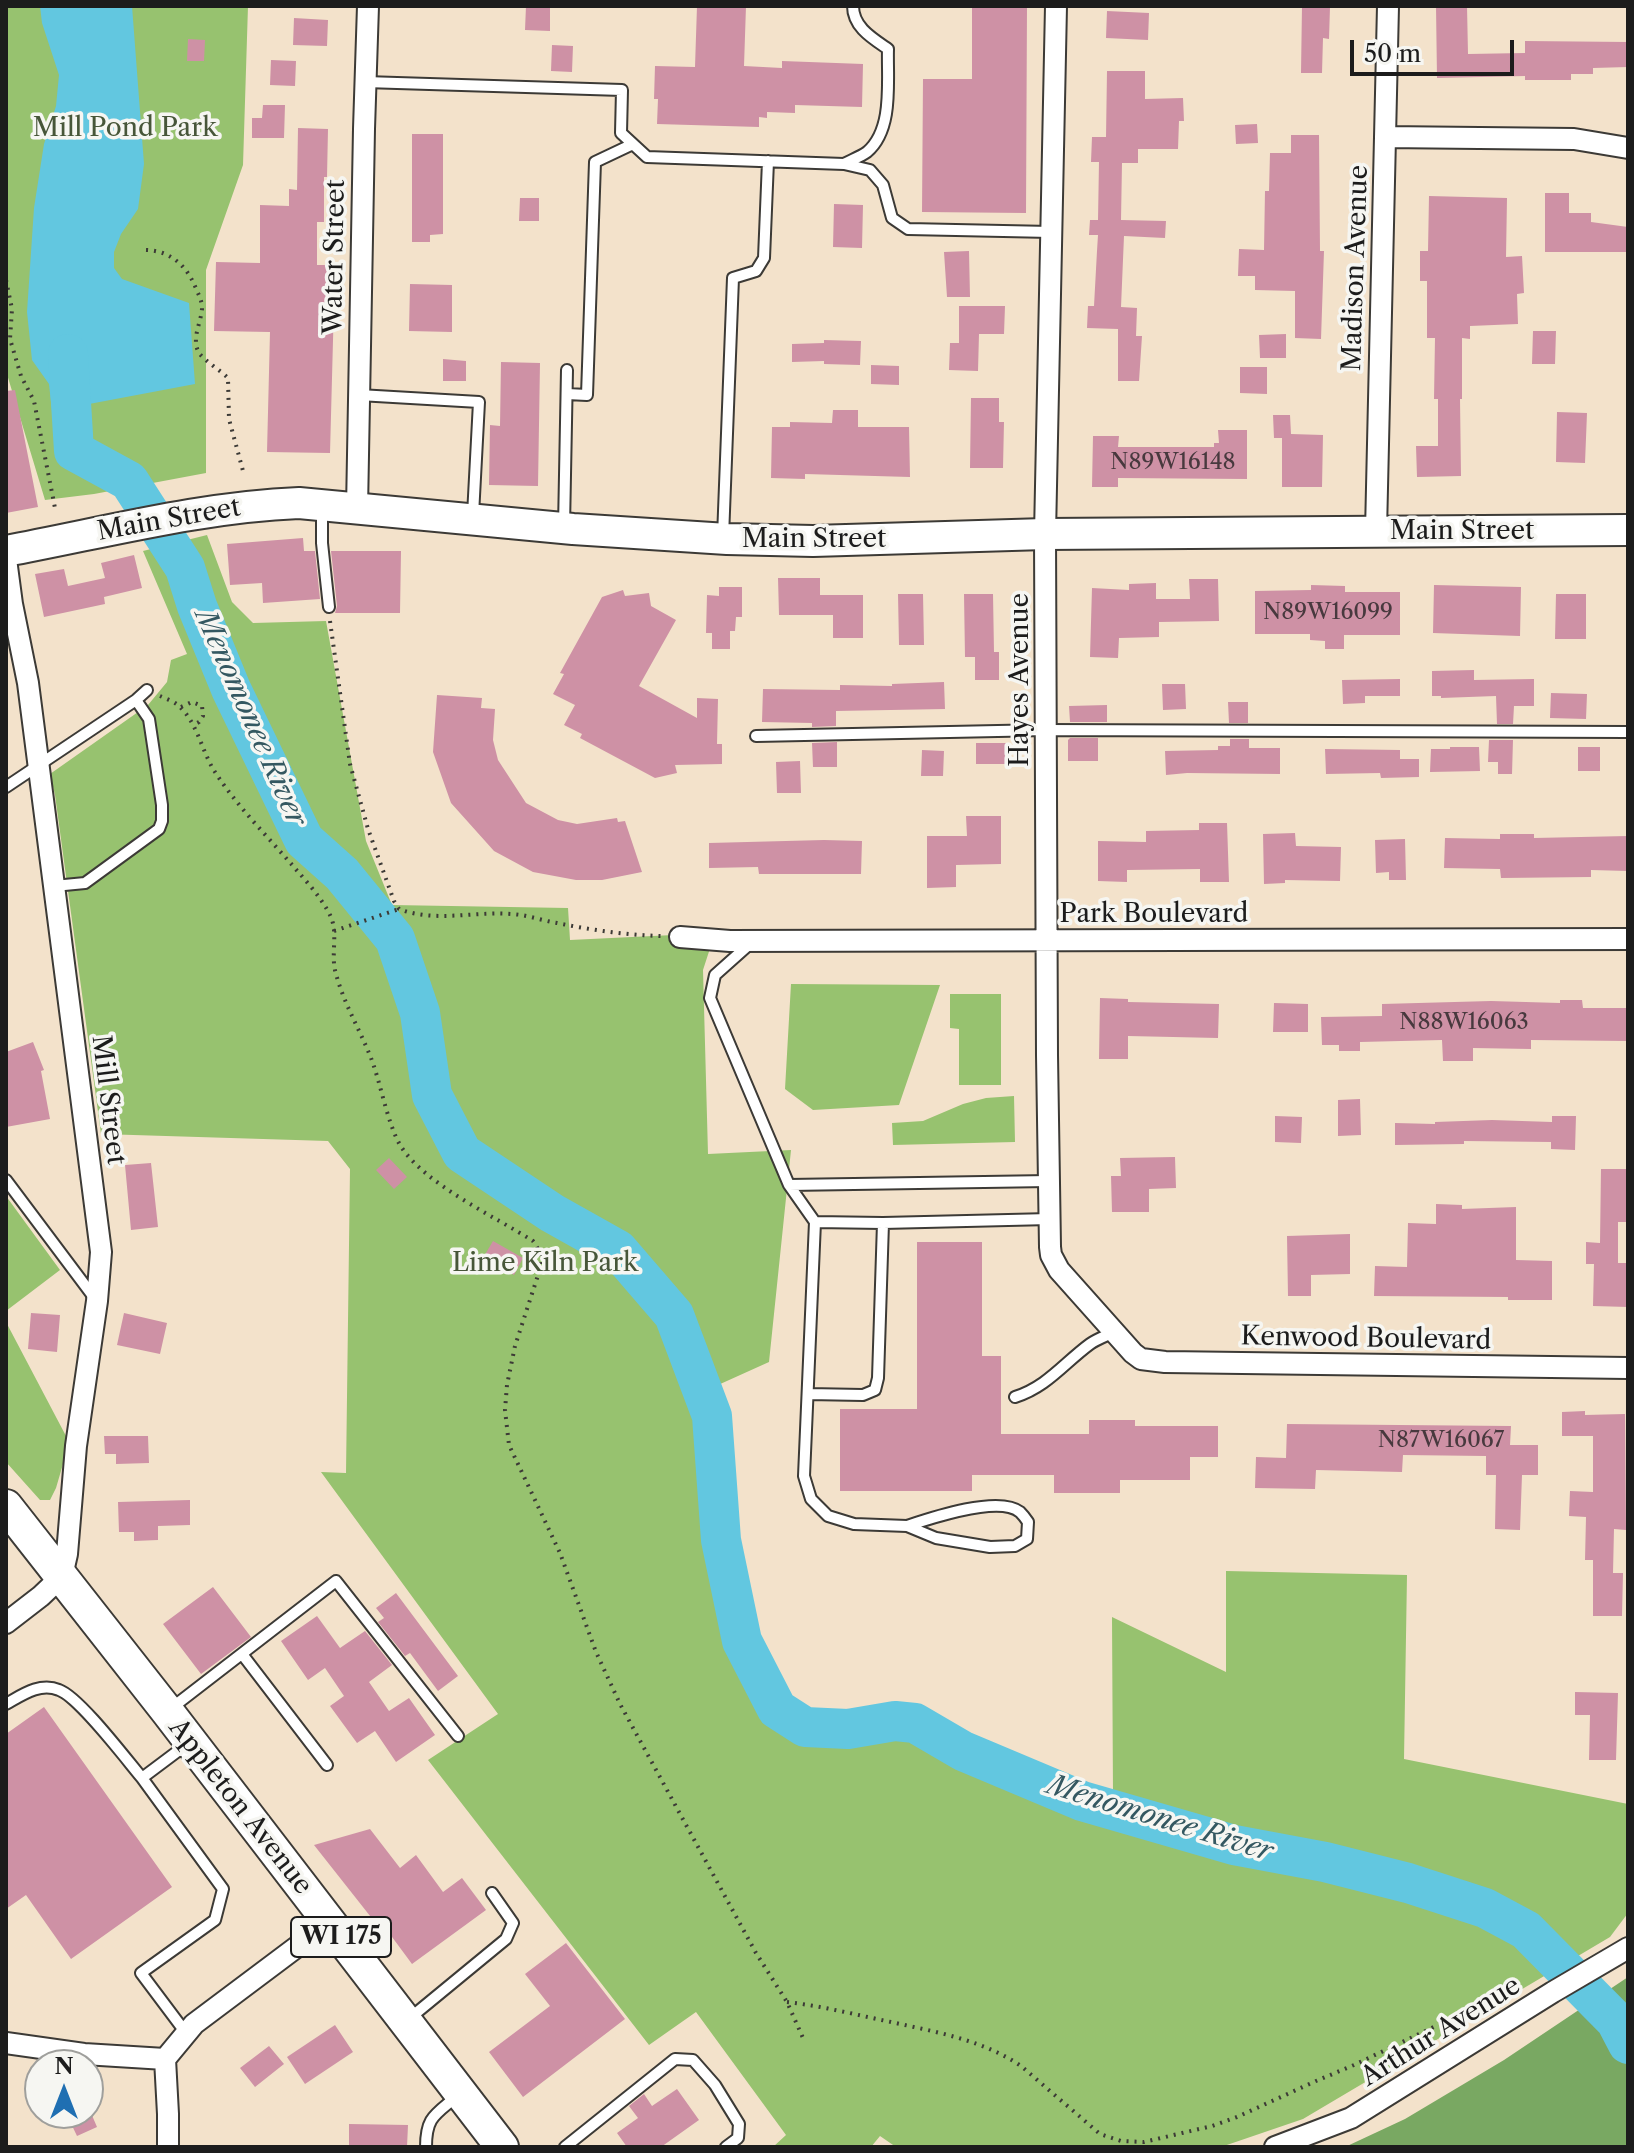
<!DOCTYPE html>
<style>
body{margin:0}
#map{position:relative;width:1634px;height:2153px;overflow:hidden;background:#f3e2cb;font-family:"Libre Caslon Text",serif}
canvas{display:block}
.frame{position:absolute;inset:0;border:8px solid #1c1c1c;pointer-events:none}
.north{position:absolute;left:24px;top:2049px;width:80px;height:80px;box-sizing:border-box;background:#f6f6f2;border:2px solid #9f9f9c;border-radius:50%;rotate:0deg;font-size:22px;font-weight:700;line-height:32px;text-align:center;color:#1c1c1c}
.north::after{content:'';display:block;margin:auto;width:28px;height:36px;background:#1f6fb2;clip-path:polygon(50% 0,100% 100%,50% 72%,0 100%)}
.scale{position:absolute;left:1350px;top:40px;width:164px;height:36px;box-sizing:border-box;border:4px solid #1c1c1c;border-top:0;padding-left:10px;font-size:24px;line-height:28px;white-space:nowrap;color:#1c1c1c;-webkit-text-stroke:6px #f6f6f2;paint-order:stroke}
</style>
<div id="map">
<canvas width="1634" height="2153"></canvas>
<div class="frame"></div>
<div class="north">N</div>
<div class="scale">50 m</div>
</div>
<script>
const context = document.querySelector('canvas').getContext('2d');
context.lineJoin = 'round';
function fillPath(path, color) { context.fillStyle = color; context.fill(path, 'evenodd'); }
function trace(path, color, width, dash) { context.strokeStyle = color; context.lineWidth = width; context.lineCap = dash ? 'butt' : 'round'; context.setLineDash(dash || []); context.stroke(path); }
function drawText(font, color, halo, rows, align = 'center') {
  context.font = font + ' "Libre Caslon Text",serif'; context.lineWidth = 7; context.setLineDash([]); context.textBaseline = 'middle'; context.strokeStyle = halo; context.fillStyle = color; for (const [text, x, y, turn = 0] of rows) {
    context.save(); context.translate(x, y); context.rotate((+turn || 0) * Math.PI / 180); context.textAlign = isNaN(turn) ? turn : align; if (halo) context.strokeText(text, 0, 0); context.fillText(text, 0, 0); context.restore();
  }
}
fillPath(new Path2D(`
 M6 6H248L243 165 206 270V473L94 494 45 500 6 371Z
 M207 535 232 602 253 623 326 621 366 841 392 905 568 908 570 940 715 933 703 970 708 1154 791 1150 769 1362 687 1399 704 1441 711 1536 728 1643 747 1691 770 1719 805 1741 830 1742 878 1734 912 1736 953 1755 1013 1790 1112 1821 1113 1795 1112 1617 1226 1672V1571L1407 1575 1404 1759 1628 1804V1913L1610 1937 1303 2119 1221 2147H896L880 2136 871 2147H773L786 2135 696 2012 649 2045 428 1760 498 1714 321 1472 346 1473 350 1169 328 1141 101 1134 55 795 50 774 148 705 167 682 171 660 187 654 143 551Z
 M791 984 940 985 899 1105 813 1110 785 1089Z
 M950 994H1001V1085H959V1029L950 1028Z
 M1014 1096 1015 1142 893 1145 892 1123 923 1121 963 1104 986 1098Z
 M6 1196 60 1270 6 1311Z
 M6 1322 66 1436 63 1464 56 1488 50 1500H40L6 1462Z`), '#97c26f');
fillPath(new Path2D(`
 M1628 1977V2147H1345L1405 2119 1504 2060Z`), '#79a862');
fillPath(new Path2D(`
 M40 6H132L144 164 138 209 121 234 114 252V268L122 279 189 303 195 384 52 411 49 384 32 360 27 312 34 208 44 144 56 106 59 75 42 23Z`), '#62c7e0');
trace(new Path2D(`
 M68 354 74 451 129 481 185 568 197 606 231 689 304 840 342 874 395 939 420 1013 432 1095 462 1153 552 1213 618 1250 674 1315 712 1416 721 1540 742 1641 777 1709 805 1727 848 1729 895 1721 915 1723 963 1751 1082 1801 1234 1845 1325 1862 1408 1883 1485 1908 1526 1930 1616 2021 1628 2044`), '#62c7e0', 40);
fillPath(new Path2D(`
 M526 6H550V31L525 30Z
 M697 6H746L744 66 782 68V61L863 64 862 107 795 105V113L767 112V118L759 117V127L657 124 658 99H654L655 66 695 67Z
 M972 6H1027L1026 213 922 212 923 79H972Z
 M1302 6 1330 7 1329 39 1323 38 1322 73H1301Z
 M1436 6H1467L1468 54 1525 53V41L1628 42V67L1593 68V74H1571V80H1525V76L1437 78Z
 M1107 11 1149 13 1148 40 1106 38Z
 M294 18 328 20 327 46 293 45Z
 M188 39 205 40 204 61H187Z
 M552 45 573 46 572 72 551 71Z
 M271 60 296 61 295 86 270 85Z
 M1107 71H1145V99L1183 98 1184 121H1179L1178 149H1138V163H1122L1121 220 1166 221 1165 238 1124 236 1121 307 1137 308 1136 336H1142L1139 381H1118V329L1087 328 1088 306H1094L1097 251 1098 235H1089L1090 220H1098L1099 162H1091L1092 137H1106Z
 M263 105H285L284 138H252V118H262Z
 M1257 124 1258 143 1236 144 1235 125Z
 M298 128 328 129 327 177H324V222H317V265H335L330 453 267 452 270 332 214 331 216 262 260 263V205L289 206V189L297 190Z
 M412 134H443V234L430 235V242H412Z
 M1291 135H1319L1320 251H1324L1321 339 1295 338V291L1255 290V276H1238L1239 249 1264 250 1265 191H1269L1270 153H1291Z
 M1545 193H1569V213H1591V222L1628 227V252H1545Z
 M1429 196 1507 198 1506 257 1522 256 1524 293 1517 294 1518 324 1470 326V339L1462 338V399H1460L1461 476 1417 477 1416 446H1438V399H1434L1435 338H1427V281H1420V251H1428Z
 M520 198H539V221H519Z
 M834 204 863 205 862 248 833 247Z
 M969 251 970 297H947L944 252Z
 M410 284 452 285V332L409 331Z
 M959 306H1005L1004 334H979L978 371 949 370 950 343H959Z
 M1533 331H1556L1555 364H1532Z
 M1286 334V358H1260L1259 335Z
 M824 340 861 341 860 365 824 364V361L792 362V344L824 343Z
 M443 359 466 361V381H443Z
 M501 362 540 363 538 486 489 485 490 425 500 426Z
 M871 365 899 366V385L871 384Z
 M1240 367H1267V394L1240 393Z
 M15 390 38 507 6 513V391Z
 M971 398H999V422H1004L1003 468H970Z
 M833 410H858V427H909L910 477 805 474V479L771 478 772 427H790V422L832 423Z
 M1557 412 1587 413 1585 463 1556 462Z
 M1273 415H1290L1291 434 1323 435 1322 487H1282V438H1274Z
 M1218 430H1247V479L1118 478V487H1092L1093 436H1119L1118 447H1214V443H1219Z
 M303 538 304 551H315L320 599 263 603 262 583 230 585 227 544Z
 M331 551H401L400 613H335L337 606Z
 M134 555 142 588 104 597 105 604 44 617 35 574 64 569 68 586 105 578 101 563Z
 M778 578H820V595H863V638H833V615H779Z
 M1189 579H1218L1219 621 1159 622V637L1119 638 1118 658 1090 657 1092 588 1129 590V584L1156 583V599H1190Z
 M1311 585 1345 586V592H1400V635H1344V649H1325V641L1310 640V634H1255V591L1311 590Z
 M1434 585 1521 587 1520 636 1433 633Z
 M719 587H742V617H736L735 631H730V649H712V633H706L707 595 719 596Z
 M623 590 625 596 649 593 651 606 676 620 639 686 697 718V698L718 699 717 744H722V764L675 765 677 773 655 778 580 738 582 734 564 725 575 705 553 694 564 674 560 673 602 597Z
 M898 594H923L924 645H899Z
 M964 594H993L994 652H999V680H975V657H965Z
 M1556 594H1586V639H1555Z
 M1474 670V680L1534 679V706H1514L1513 724H1497L1496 696 1441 698V696H1432V671Z
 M1400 679V696H1365V703L1343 704 1342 680Z
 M944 682 945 709 836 711V726L812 727V723L762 722 763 689 840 690V685L892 686V684Z
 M1162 684H1185L1186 709 1163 710Z
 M1551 693 1587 694 1586 719 1550 718Z
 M437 695 482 698 481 708 495 709 493 740 498 760 526 803 558 820 577 824 617 818 618 822 625 821 642 872 602 880H576L533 872 494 851 451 803 433 752Z
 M1228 702H1248V723H1229Z
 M1107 705V722H1070L1069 706Z
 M1070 738H1098V761H1068V740Z
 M1230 739H1249V748H1280V774L1187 773 1166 775 1165 751 1218 750V746H1230Z
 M1489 740H1513L1512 774H1498V762H1488Z
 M837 742V767H813L812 743Z
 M976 743H1010L1011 764H976Z
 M1450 747H1479L1480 771 1430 772 1431 749H1450Z
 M1578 747H1600V771H1578Z
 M1325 749 1400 750V759H1419V777L1381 778 1380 773 1326 774Z
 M922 750 944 751 943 776H921Z
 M800 761 801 793H777L776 762Z
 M966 816H1001V864L956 865V887L927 888V836H967Z
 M1199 823H1227L1229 882H1200V869L1127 870V882L1098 881V841L1146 842V831L1199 830Z
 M1295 833 1296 846 1341 847 1340 881 1285 880V883L1264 884 1263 834Z
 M1500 834H1534V838L1628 836V871L1591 870V877L1501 878 1500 869 1444 868 1445 838 1500 839Z
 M1405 839 1406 880H1389V872L1376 873 1375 840Z
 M824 840 862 841 861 874H759L758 867 709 868V843Z
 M1100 998 1128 999V1002L1219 1004 1218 1038 1128 1036V1059H1099Z
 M1560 1000H1582L1583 1008H1628V1041L1531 1040V1049L1473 1048V1061H1443L1442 1040 1360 1042V1051H1339V1045H1322L1321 1017 1382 1016V1004L1491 1001 1560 1003Z
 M1274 1003 1308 1004V1032H1273Z
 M33 1042 44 1070 41 1071 50 1119 6 1127V1052Z
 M1360 1099 1361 1135 1338 1136V1100Z
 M1275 1116 1302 1117 1301 1143 1275 1142Z
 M1552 1116H1576L1575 1150 1551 1149V1142L1464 1141V1144L1395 1145V1123L1435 1124V1122L1492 1120 1552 1122Z
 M1175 1157 1176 1188 1149 1189V1212H1112L1111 1176H1121L1120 1158Z
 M389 1158 407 1177 394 1189 376 1170Z
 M151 1163 158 1227 131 1230 125 1165Z
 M1601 1169H1628V1222H1618V1263H1628V1307L1593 1306 1594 1264H1586V1242L1600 1243Z
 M1436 1204 1462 1205V1209L1516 1207V1260L1552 1261V1300H1508V1297L1374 1296 1375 1266 1407 1267 1408 1223 1436 1224Z
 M1350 1234V1274L1311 1275V1296H1288L1287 1236Z
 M493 1241 523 1258 514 1275 483 1258Z
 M917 1242H982V1356H1001V1434H1089V1420H1135V1426H1218V1457H1190V1480H1120V1493H1054V1475H972V1491H840V1409H917Z
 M31 1313 60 1315 57 1352 28 1349Z
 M124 1313 167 1323 160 1354 117 1345Z
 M1585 1411V1415L1625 1414 1626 1530 1614 1529 1613 1573H1623L1622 1616H1593V1560H1585L1586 1517 1569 1516 1570 1491 1593 1492V1436H1562V1412Z
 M1287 1424 1511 1426 1510 1445H1538V1475H1522L1520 1530 1495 1529 1496 1475H1486V1456L1403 1455 1402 1472 1316 1470 1315 1489 1255 1488 1256 1457 1286 1458Z
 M104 1436H148L149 1463 116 1464V1454H105Z
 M190 1500V1525L158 1526V1540L134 1541V1532H119L118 1502Z
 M213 1587 251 1637 201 1674 163 1624Z
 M396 1593 458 1676 438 1691 410 1653 405 1656 378 1622 384 1618 376 1608Z
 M317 1616 340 1648 365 1631 392 1665 369 1682 389 1711 409 1698 435 1735 396 1762 375 1731 357 1743 330 1706 344 1696 325 1668 308 1680 281 1641Z
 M1575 1692 1618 1693 1616 1760H1589L1590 1715H1575Z
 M44 1707 172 1887 71 1959 26 1895 6 1909V1734Z
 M370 1829 400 1868 416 1855 443 1892 462 1878 486 1910 412 1964 378 1918 374 1921 314 1845Z
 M566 1943 625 2019 523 2097 489 2052 550 2006 525 1974Z
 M335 2025 353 2052 305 2084 287 2057Z
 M269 2046 284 2064 255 2087 240 2068Z
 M677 2089 699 2120 661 2147H627L617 2133 638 2118 629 2106 644 2094 652 2106Z
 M66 2113H91L97 2127 77 2136Z
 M349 2124 408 2125 407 2147H349Z`), '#ce91a5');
const lane = new Path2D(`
 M365 82 622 90 621 133 647 157 844 164C851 160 860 157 867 152 894 129 887 81 888 49 872 38 853 27 853 6
 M844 164 870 170 883 185 892 218 908 229 1051 232
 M567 394 587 395 595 162 633 144
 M359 395 479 402 473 515
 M322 507V543L329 607
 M564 527 567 370
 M723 537 733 278 756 271 764 258 768 161
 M756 736 1046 730 1628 732
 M6 787 136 700 147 690
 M54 886 85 883 159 829 162 821V805L149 719 136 700
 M752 942 715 975 710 998 789 1185 1049 1181
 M6 1180 96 1300
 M789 1185 815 1222 804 1476 811 1499 828 1516 854 1524 907 1526 936 1538 990 1547 1015 1546 1027 1539 1028 1522C1026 1519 1023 1515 1020 1512 999 1495 931 1518 907 1526
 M815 1222 883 1223 1050 1219
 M808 1394 863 1395 875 1390 878 1378 883 1223
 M1015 1397C1047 1387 1064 1363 1090 1344 1097 1339 1106 1336 1114 1332
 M242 1654 327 1765
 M6 1704C22 1695 40 1682 59 1690 79 1697 126 1759 142 1778L186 1745
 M169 1710 336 1581 458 1736
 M142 1778 223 1889 215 1920 141 1973 186 2033
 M410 2018 506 1939 513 1923 492 1893
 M426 2147C426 2117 435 2115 456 2097
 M565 2147 675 2059 693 2060 715 2085 739 2124 738 2138 726 2147`);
const street = new Path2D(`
 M1056 6 1045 534 1047 1055 1050 1247 1051 1255 1059 1270 1133 1353 1141 1359 1165 1362 1628 1368
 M1385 137 1574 139 1628 148
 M357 509 364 129 368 6
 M1376 531 1388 6
 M6 559 12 604 28 683 101 1252 97 1301 76 1446 67 1554 62 1576 41 1596 6 1623
 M680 937 730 941 1628 939
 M6 2043 84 2054 165 2059
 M168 2147V2114L165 2059 194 2024 298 1946 331 1925
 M1275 2147 1351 2118 1553 1992 1628 1948`);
const secondary = new Path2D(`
 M6 551C103 533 200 507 299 503L573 529 727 539 813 541 1045 534 1628 530`);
const primary = new Path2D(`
 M6 1506 167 1711 502 2147`);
trace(lane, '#3c3a36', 14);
trace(street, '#3c3a36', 24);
trace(secondary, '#3c3a36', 34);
trace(primary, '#3c3a36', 36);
trace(new Path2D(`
 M146 250C172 251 188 267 197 291 200 297 202 302 202 309 201 323 191 339 199 353 206 362 220 370 228 378L229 419 243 471
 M6 280 12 309 10 339 21 376 34 401 55 508
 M330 621 350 764 368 829 394 901 399 909C438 924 480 909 521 915 533 917 545 921 557 923 591 930 626 935 661 936
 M160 696C167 699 176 702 181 708 198 725 202 752 215 772 237 806 267 836 293 866 306 881 321 897 330 915 339 933 330 955 336 974 344 1004 360 1030 371 1058 381 1084 387 1122 400 1145 424 1184 494 1216 533 1241 539 1249 541 1256 541 1266L515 1346 507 1385 505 1410 509 1445 560 1553 596 1652 620 1704 756 1953 787 2002 803 2038
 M181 707 192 702 202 706 203 716 199 722 193 725
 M334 931 399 909
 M787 2002C822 2006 857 2015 891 2022 936 2032 983 2040 1021 2066L1100 2134 1121 2141 1144 2142 1212 2126 1237 2117 1316 2081 1354 2065 1438 2025`), '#3c3a36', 4, [2, 6]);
trace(lane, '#fff', 10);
trace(street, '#fff', 20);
trace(secondary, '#fff', 30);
trace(primary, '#fff', 32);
drawText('22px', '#48393e', null, [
 ["N89W16148",1173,463],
 ["N89W16099",1328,613],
 ["N88W16063",1464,1023],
 ["N87W16067",1441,1441]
]);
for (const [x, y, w] of [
 [341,1937,100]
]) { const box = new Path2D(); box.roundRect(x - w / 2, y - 20, w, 40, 6); context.fillStyle = '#f6f6f2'; context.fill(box); trace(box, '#1c1c1c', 2); }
drawText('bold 24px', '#1c1c1c', null, [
 ["WI 175",341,1937]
]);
drawText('26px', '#475639', '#f6f6f2', [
 ["Mill Pond Park",125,128],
 ["Lime Kiln Park",545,1263]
]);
drawText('26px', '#1c1c1c', '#f6f6f2', [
 ["Water Street",335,257,-89],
 ["Madison Avenue",1356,268,-88],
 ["Main Street",169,520,-10],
 ["Main Street",1462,531],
 ["Main Street",814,539],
 ["Hayes Avenue",1020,680,-90],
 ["Park Boulevard",1154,914],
 ["Mill Street",108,1100,83],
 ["Kenwood Boulevard",1366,1339,1],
 ["Appleton Avenue",240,1807,52],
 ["Arthur Avenue",1441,2032,-32]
]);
drawText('italic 28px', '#345861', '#f6f6f2', [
 ["Menomonee River",250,718,66],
 ["Menomonee River",1160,1819,17]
]);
</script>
